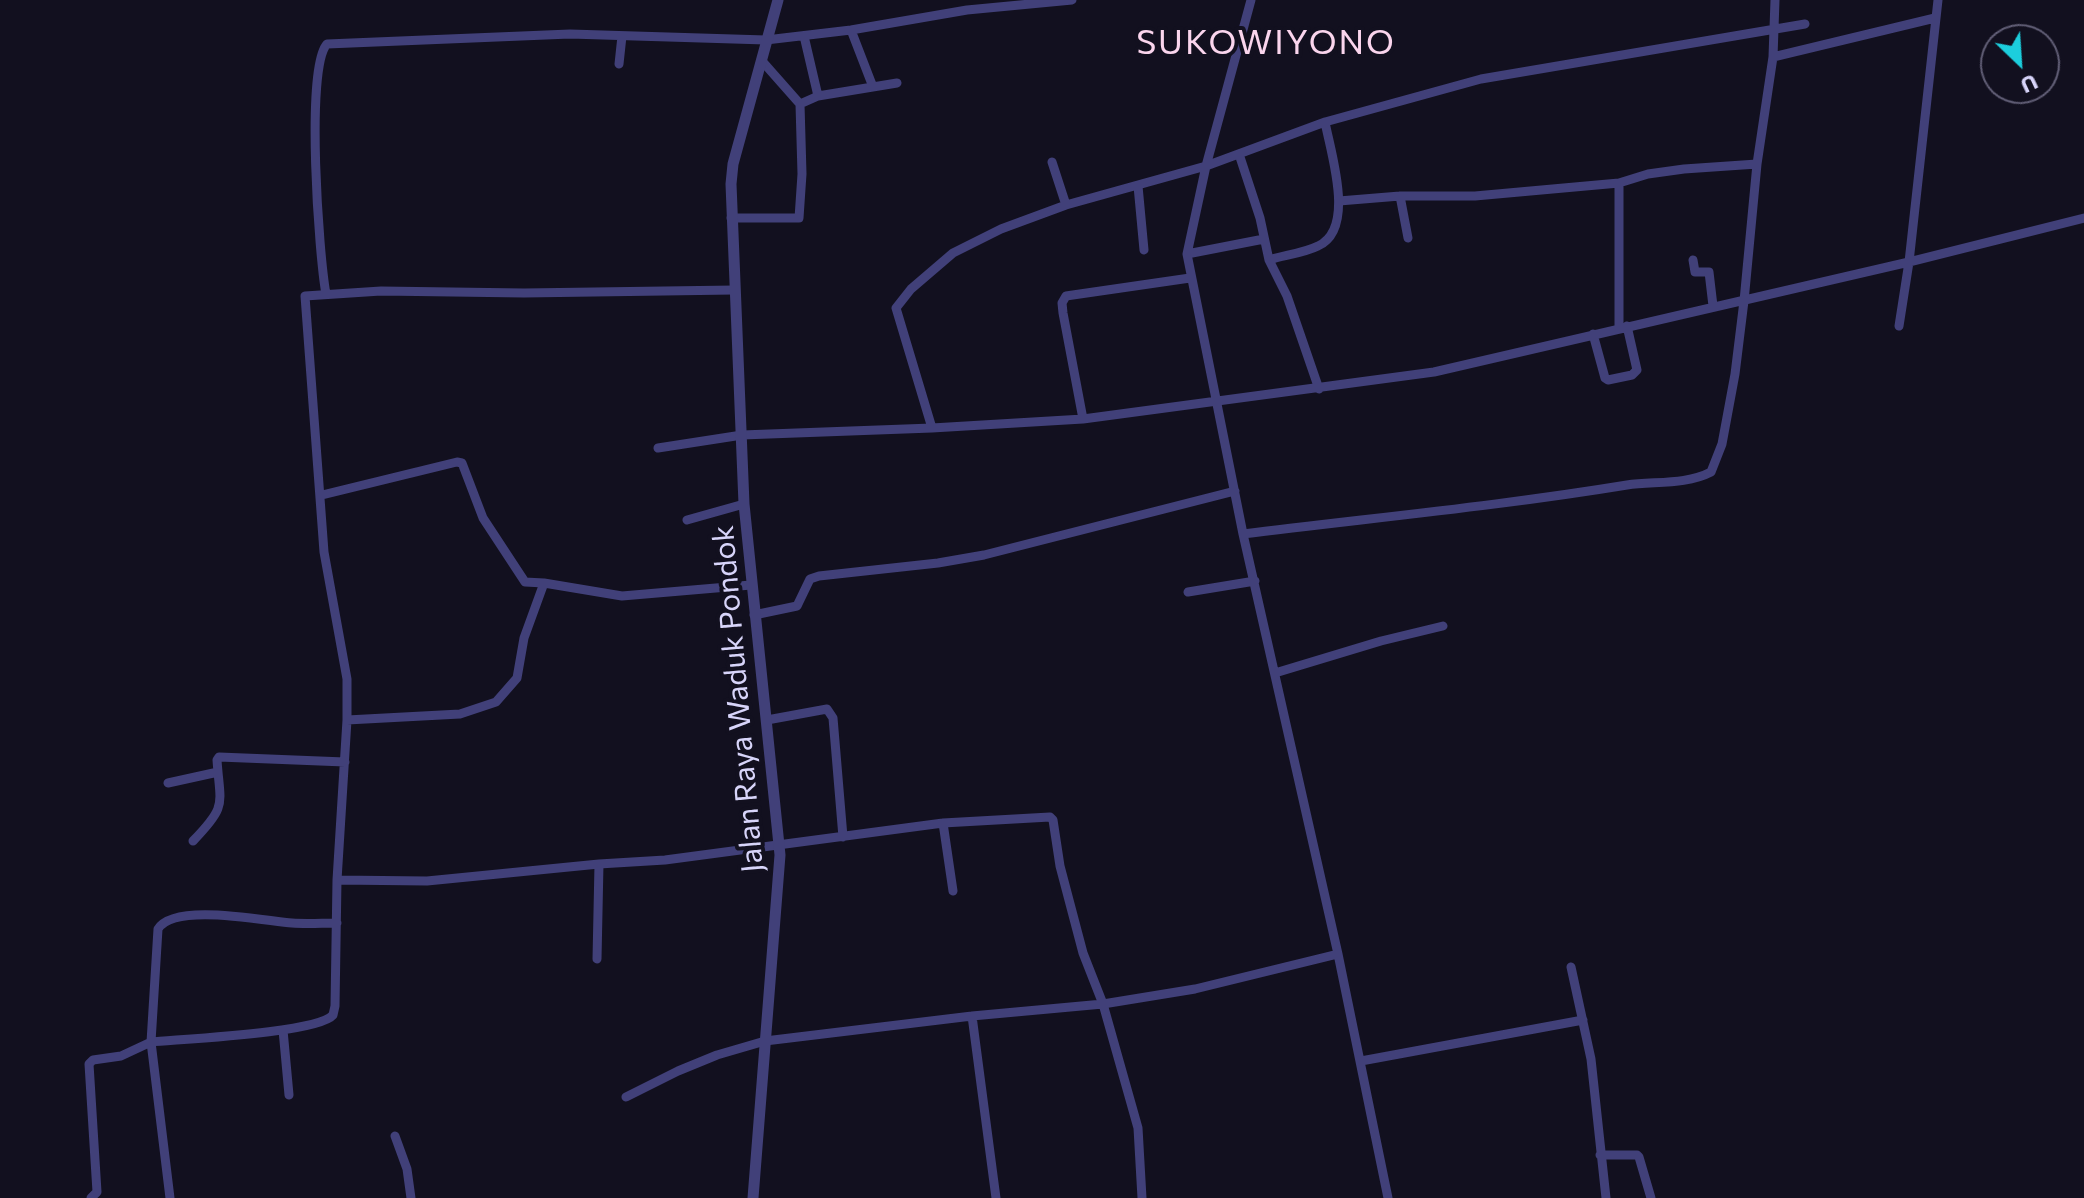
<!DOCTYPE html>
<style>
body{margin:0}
#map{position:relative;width:2084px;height:1198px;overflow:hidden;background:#12101f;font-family:Commissioner,sans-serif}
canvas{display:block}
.north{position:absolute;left:1980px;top:24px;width:80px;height:80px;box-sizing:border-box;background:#12101f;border:2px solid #615e76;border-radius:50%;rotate:155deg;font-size:22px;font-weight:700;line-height:32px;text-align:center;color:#d7d4f9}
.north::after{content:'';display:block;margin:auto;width:28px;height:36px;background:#1ccedd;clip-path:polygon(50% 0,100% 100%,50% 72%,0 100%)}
</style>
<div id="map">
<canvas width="2084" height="1198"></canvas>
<div class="north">U</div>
</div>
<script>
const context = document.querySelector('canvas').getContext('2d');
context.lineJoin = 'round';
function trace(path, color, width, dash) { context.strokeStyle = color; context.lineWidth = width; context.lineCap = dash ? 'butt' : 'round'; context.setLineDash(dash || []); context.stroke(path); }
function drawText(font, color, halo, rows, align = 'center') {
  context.font = font + ' Commissioner,sans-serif'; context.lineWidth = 8; context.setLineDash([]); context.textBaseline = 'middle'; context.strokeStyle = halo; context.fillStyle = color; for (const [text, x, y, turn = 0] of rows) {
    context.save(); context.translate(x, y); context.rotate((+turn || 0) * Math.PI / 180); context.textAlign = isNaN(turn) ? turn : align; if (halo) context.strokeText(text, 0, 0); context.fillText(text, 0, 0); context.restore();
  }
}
trace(new Path2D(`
 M1251 0 1206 166 1187 254 1243 534 1338 954 1388 1198
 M851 30 873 87
 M804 36 818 96
 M1773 57 1935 18
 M762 61 800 104 818 96 897 83
 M619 64 622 36
 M1239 154 1260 218 1269 260 1287 296 1319 389
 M1052 162 1066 205
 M1619 183V328
 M1138 186 1144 250
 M1400 196 1408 238
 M1339 201 1400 196H1475L1619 183 1648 174 1684 169 1757 164
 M731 218H799L802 174 800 104
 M1187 254 1264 239
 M1269 260C1285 255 1304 253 1318 246 1356 229 1331 154 1325 122
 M1693 260 1695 272H1709L1713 306
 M326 294C319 256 305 68 327 44L570 34 766 40 851 30 967 10 1072 0
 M1899 326 1909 262 1938 0
 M1593 334 1605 378 1608 380 1632 375 1637 370 1627 326
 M1083 419 1063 313 1062 303 1066 296 1190 278
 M932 428 896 308 911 289 953 253 1001 229 1066 205 1206 166 1325 122 1481 79 1805 24
 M658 448 742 435 932 428 1083 419 1434 372 1909 262 2084 218
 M322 495 457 462 462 463 483 518 525 582 544 583 524 638 517 678 496 702 460 714 347 720
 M687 520 744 504
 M1243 534C1371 518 1499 506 1627 485 1654 481 1686 485 1711 472L1722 444 1735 374 1744 301 1757 164 1773 57 1775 0
 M544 583 622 596 751 585
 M1188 592 1255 581
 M754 615 797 606 810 579 819 576 938 563 984 555 1235 491
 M1275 673 1381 641 1443 626
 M767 720 827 709 833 718 843 837
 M168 783 218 772
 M943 823 953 891
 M193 841C228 805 220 805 217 760L219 757 345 762
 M337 880 427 881 599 864 665 860 943 823 1050 817 1053 820 1060 866 1083 953 1103 1004 1138 1128 1142 1198
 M597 959 599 864
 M1571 967 1591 1059 1606 1198
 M972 1016 996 1198
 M283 1030 289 1095
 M1361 1061 1583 1020
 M626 1097 678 1071 717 1055 765 1041 972 1016 1103 1004 1195 989 1338 954
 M395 1136 407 1169 411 1198
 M1600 1155H1637L1639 1157 1651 1198
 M91 1198 97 1192 89 1064 93 1060 121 1056 151 1042 158 929C174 902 265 921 292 923 307 924 322 923 337 923
 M170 1198 151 1042C182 1039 318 1033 333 1015L335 1006 337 880 347 720V679L324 552 305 296 381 291 524 293 734 290`), '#414079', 9);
trace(new Path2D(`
 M753 1198 780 855 744 504 731 184 733 164 778 0`), '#414079', 11);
drawText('30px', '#d7d4f9', '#12101f', [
 ["Jalan Raya Waduk Pondok",738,699,-95]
]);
context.letterSpacing = '2px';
drawText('34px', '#fad5ed', '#12101f', [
 ["SUKOWIYONO",1266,43]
]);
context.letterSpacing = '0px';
</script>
